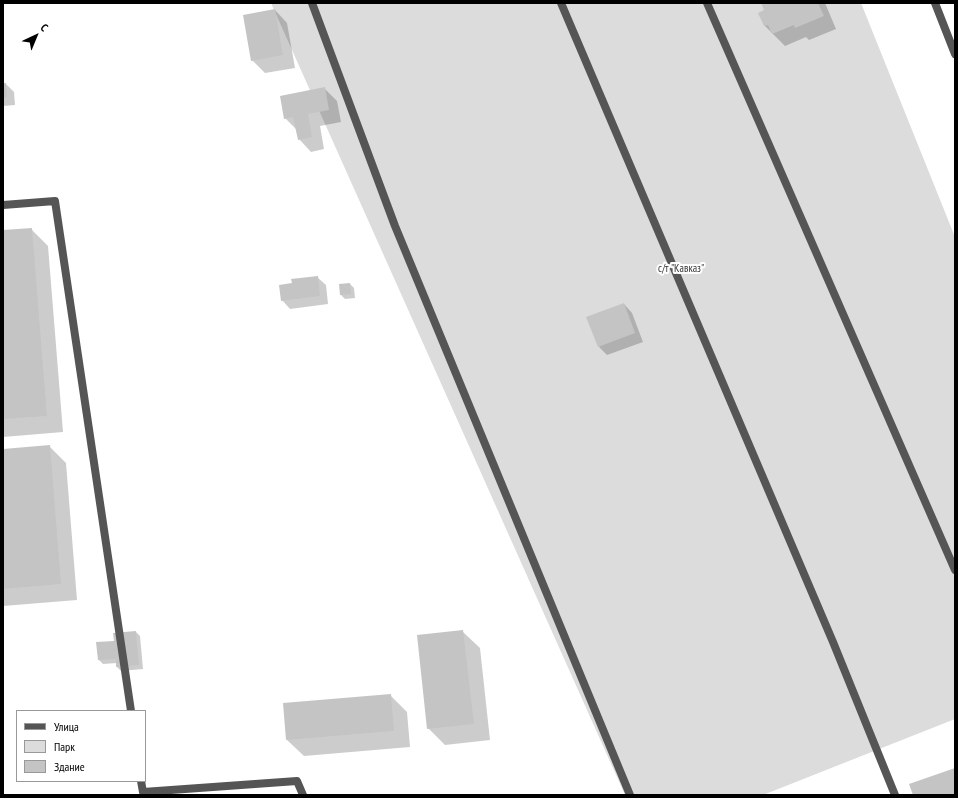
<!DOCTYPE html>
<meta charset="utf-8">
<style>
body{margin:0}
#map{position:relative;width:958px;height:798px;overflow:hidden;background:#fff;font-family:"PT Sans Narrow",sans-serif}
canvas{display:block}
.frame{position:absolute;inset:0;border:4px solid #000;pointer-events:none}
.legend{position:absolute;left:16px;top:710px;width:130px;height:72px;box-sizing:border-box;background:#fff;border:1px solid #999;margin:0;padding:5px 7px;list-style:none;font-size:12px;color:#000}
.legend li{display:flex;align-items:center;gap:8px;height:20px}
.legend b{width:20px;border:1px solid #999}
.north{position:absolute;left:16px;top:16px;width:40px;height:40px;-webkit-text-stroke:3px #fff;paint-order:stroke;rotate:44deg;font-size:11px;font-weight:700;line-height:16px;text-align:center;color:#000}
.north::after{content:'';display:block;margin:auto;width:14px;height:18px;background:#000;clip-path:polygon(50% 0,100% 100%,50% 72%,0 100%)}
</style>
<div id="map">
<canvas width="958" height="798"></canvas>
<div class="frame"></div>
<ul class="legend">
<li><b style="height:5px;background:#555"></b>Улица</li>
<li><b style="height:11px;background:#dcdcdc"></b>Парк</li>
<li><b style="height:11px;background:#c4c4c4"></b>Здание</li>
</ul>
<div class="north">С</div>
</div>
<script>
const context = document.querySelector('canvas').getContext('2d');
context.lineJoin = 'round';
function fillPath(path, color) { context.fillStyle = color; context.fill(path, 'evenodd'); }
function trace(path, color, width, dash) { context.strokeStyle = color; context.lineWidth = width; context.lineCap = dash ? 'butt' : 'round'; context.setLineDash(dash || []); context.stroke(path); }
function drawText(font, color, halo, rows, align = 'center') {
  context.font = font + ' "PT Sans Narrow",sans-serif'; context.lineWidth = 4; context.setLineDash([]); context.textBaseline = 'middle'; context.strokeStyle = halo; context.fillStyle = color; for (const [text, x, y, turn = 0] of rows) {
    context.save(); context.translate(x, y); context.rotate((+turn || 0) * Math.PI / 180); context.textAlign = isNaN(turn) ? turn : align; if (halo) context.strokeText(text, 0, 0); context.fillText(text, 0, 0); context.restore();
  }
}
fillPath(new Path2D(`
 M271 3H861L955 237V719L763 795H625Z`), '#dcdcdc');
fillPath(new Path2D(`
 M762 3H825L836 29 809 40 806 37 785 46 765 26 760 13 765 11Z
 M275 10 287 23 295 68 265 73 252 60Z
 M3 84H6L14 92 15 105 3 106Z
 M324 88 337 101 341 122 320 126 324 149 311 152 299 139 297 130 285 118Z
 M31 229 48 246 63 432 3 437V231Z
 M317 277 326 285 328 304 290 309 282 300Z
 M350 284 354 288 355 298 345 299 341 295 340 285Z
 M624 304 632 313 643 342 607 355 599 347Z
 M49 446 66 463 77 600 3 606V450Z
 M136 632 140 636 143 669 121 671 117 667V663L103 664 99 660 115 642Z
 M463 632 480 648 490 740 445 745 428 728Z
 M390 695 407 712 410 747 304 756 287 740Z`), '#0003');
fillPath(new Path2D(`
 M761 3H818L824 16 795 28 794 25 772 34 768 25 764 26 758 13 764 10Z
 M275 9 283 55 251 61 243 15Z
 M3 83H6L7 97 3 98Z
 M325 87 329 110 308 114 312 137 298 140 293 117 284 119 280 96Z
 M32 228 47 416 3 419V230Z
 M318 276 320 296 281 301 279 285 292 283 291 279Z
 M350 283 351 294 340 295 339 284Z
 M624 303 635 333 598 347 586 317Z
 M50 445 61 584 3 589V449Z
 M463 630 474 724 427 729 417 635Z
 M136 631 139 665 116 667V659L98 660 96 642 114 641 113 633Z
 M391 694 394 731 286 740 283 703Z
 M955 768V795H913L909 784Z`), '#c4c4c4');
trace(new Path2D(`
 M3 205 55 201 131 711
 M141 781 143 792 297 781 303 795`), '#555', 8);
trace(new Path2D(`
 M312 3 395 226 630 795
 M561 3 833 642 895 795
 M707 3 955 570`), '#555', 8);
trace(new Path2D(`
 M935 3 955 54`), '#555', 8);
drawText('11px', '#333', '#fff', [
 ["с/т \"Кавказ\"",681,269]
]);
</script>
